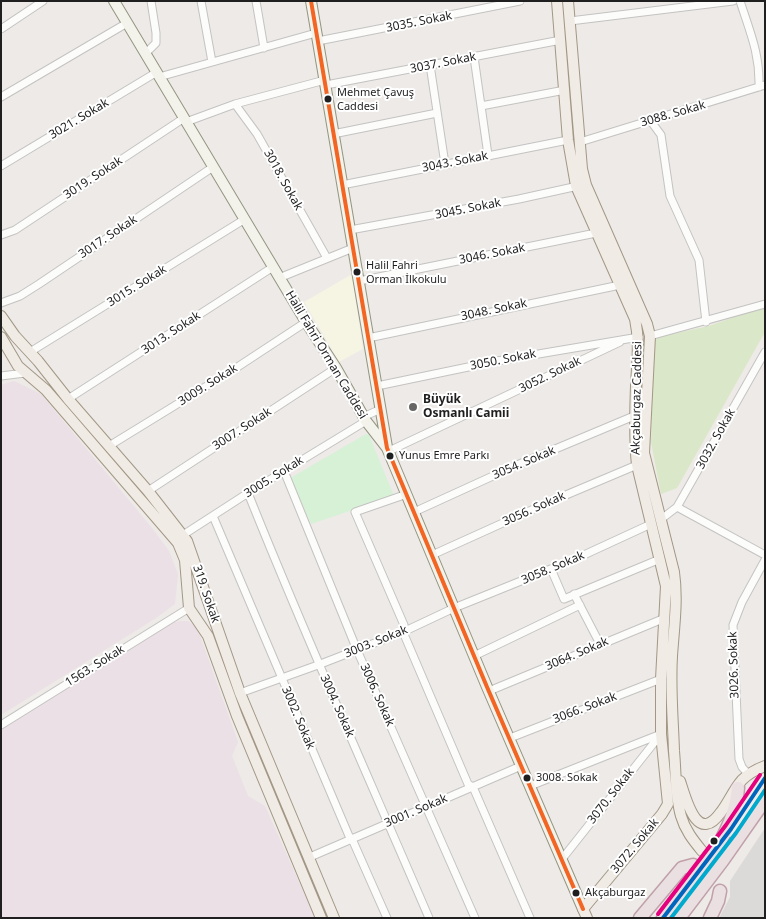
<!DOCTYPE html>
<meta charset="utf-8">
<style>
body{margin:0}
#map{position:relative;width:766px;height:919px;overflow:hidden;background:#edeae7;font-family:"Noto Sans",sans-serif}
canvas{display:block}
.frame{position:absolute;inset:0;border:2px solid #1f1f1f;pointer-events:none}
</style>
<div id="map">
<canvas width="766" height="919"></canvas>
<div class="frame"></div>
</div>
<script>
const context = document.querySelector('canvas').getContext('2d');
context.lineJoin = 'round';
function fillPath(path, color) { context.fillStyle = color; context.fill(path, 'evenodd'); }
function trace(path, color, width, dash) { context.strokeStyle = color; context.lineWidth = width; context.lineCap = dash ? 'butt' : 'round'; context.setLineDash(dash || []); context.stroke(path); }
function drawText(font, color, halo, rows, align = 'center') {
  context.font = font + ' "Noto Sans",sans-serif'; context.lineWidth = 4; context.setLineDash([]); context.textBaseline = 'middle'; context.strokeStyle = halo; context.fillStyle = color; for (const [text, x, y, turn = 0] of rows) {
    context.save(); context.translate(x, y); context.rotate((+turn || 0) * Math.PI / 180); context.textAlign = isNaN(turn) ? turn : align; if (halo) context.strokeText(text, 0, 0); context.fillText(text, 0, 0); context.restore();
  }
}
fillPath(new Path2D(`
 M765 828V918H719L730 897V881Z`), '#dcdad9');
fillPath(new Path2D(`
 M14 381 41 394 152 528 169 551 178 574 175 604 156 618 1 715V385Z
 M181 621H188L195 626 199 633 238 742 232 756 248 796 265 806 315 918H1V729L169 623Z`), '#eae0e6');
fillPath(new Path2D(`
 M352 274 363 349 339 362 304 302Z`), '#f6f4e3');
fillPath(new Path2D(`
 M765 306V332L677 488 661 494 651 442 654 342 658 337 709 326Z`), '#dae7c8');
fillPath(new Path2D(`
 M366 434 369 435 394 496 311 524 291 481 292 477Z`), '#d7f1d6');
const street = new Path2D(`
 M201 1 212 62
 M256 1 264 48
 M740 1C750 32 760 54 759 87
 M570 21 733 1
 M1 29 43 1
 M318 41 520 1
 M145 54 156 43V33L151 1
 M474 57 488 155
 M430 65 445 164
 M159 77 316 33
 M326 85 561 40
 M1 97 127 23
 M235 104 257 134 327 258
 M481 106 565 90
 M650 120 661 135 670 196 699 260 706 322
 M186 122 235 104 325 80
 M333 134 437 113
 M580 142 765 85
 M1 166 157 72
 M342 185 568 140
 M350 230 519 199 578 186
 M1 235 15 230 184 118
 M279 278 353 248
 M359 281 596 233
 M1 303 20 296 39 284 213 167
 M650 336 765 304
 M368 338 620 285
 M30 352 245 219
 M1 376 25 373
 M377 386 497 361 639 337
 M68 399 273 267
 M363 417 381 409
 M109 446 236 368 306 322
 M389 451 620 342
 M284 471 357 650 475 918
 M148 491 336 368
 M248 493C305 636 368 776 429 918
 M407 494 355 512 404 625 403 632 468 784 473 787 530 918
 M677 507 765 555
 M414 512 517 465 634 416
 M213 516 349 836 352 839 387 918
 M660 520 677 507 765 352
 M183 535 248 493 366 421
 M432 555 547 503 637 465
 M551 569 564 599 660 559
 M574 594 600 644
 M474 656 580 605
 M489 691 665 618
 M240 693 318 665 403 632 454 608 573 560 651 524
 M1 725 189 608
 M510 738 661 679
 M749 775 742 767 739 759 733 625 742 602 765 560
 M530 786 661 734
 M310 857 521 766
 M562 859 661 734`);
const secondary = new Path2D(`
 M114 1 306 322 336 368 366 421 387 448 487 687 583 909
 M311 1 387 447`);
const primary = new Path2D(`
 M557 1 568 140 576 186 635 319C640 342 637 363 636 386 635 413 634 439 637 465L666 586 661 679V734L668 804 662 814 583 909 587 918
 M568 1 582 169 586 185 647 324 650 336 644 453 674 572C678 600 674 627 672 656 670 688 673 719 674 751 676 772 675 795 681 816 685 830 693 840 702 851
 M1 316 15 336 38 361 68 399 148 491 187 541 240 693 334 918
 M1 337 18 366 46 390 178 543 185 560 189 608 208 636 237 716 321 918
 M680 781C686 799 697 846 721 812 728 803 734 789 742 780 748 774 757 769 765 766
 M729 832 765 778`);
const highway = new Path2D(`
 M640 918 682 868 693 865
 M663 918C693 879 734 839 738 788
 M679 918 723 860 765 800
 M710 918 718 901 720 891`);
trace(street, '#c4c3c2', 9);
trace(secondary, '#949580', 12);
trace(primary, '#a29785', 12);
trace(highway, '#c0a0aa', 15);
trace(street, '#fcfcfb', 7);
trace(secondary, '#f3f2eb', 10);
trace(primary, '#f0ebe5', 10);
trace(highway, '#eadfe1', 12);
trace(new Path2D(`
 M311 1 387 448 487 687 583 909`), '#f26522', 4);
trace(new Path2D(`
 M663 918 731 829 765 778`), '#0065bd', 4);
trace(new Path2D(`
 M671 918 736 833 765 790`), '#00a9ce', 4);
trace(new Path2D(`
 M658 914 726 825 760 775`), '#e5007d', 4);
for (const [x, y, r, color] of [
 [328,99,4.5,"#1f1f1f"],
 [357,272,4.5,"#1f1f1f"],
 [413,407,5,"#676665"],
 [390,456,4.5,"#1f1f1f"],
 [527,778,4.5,"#1f1f1f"],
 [714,841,4.5,"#1f1f1f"],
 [576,893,4.5,"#1f1f1f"]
]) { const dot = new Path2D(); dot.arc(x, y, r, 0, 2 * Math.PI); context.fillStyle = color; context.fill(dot); trace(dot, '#fff', 2); }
drawText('11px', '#1f1f1f', '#fff', [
 ["Mehmet Çavuş",337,93],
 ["Caddesi",337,107],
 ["Halil Fahri",366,266],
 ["Orman İlkokulu",366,280],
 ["Yunus Emre Parkı",399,456],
 ["3008. Sokak",536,778],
 ["Akçaburgaz",585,893]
], 'left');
drawText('12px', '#1f1f1f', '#fff', [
 ["3035. Sokak",419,22,-11],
 ["3037. Sokak",443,63,-11],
 ["3088. Sokak",673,114,-16],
 ["3021. Sokak",79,119,-31],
 ["3043. Sokak",455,162,-11],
 ["3019. Sokak",93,178,-33],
 ["3018. Sokak",283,180,61],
 ["3045. Sokak",468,209,-11],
 ["3017. Sokak",108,237,-34],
 ["3046. Sokak",492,254,-11],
 ["3015. Sokak",137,286,-32],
 ["3048. Sokak",494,310,-12],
 ["3013. Sokak",171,333,-33],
 ["Halil Fahri Orman Caddesi",326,355,59],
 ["3050. Sokak",503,360,-11],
 ["3052. Sokak",550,375,-26],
 ["3009. Sokak",208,385,-32],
 ["Akçaburgaz Caddesi",637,398,-89],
 ["3007. Sokak",242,429,-33],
 ["3032. Sokak",716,439,-61],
 ["3054. Sokak",524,463,-23],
 ["3005. Sokak",274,477,-32],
 ["3056. Sokak",534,509,-24],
 ["3058. Sokak",553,568,-23],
 ["319. Sokak",206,594,71],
 ["3003. Sokak",376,642,-22],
 ["3064. Sokak",577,654,-23],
 ["3026. Sokak",734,665,-92],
 ["1563. Sokak",95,666,-32],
 ["3006. Sokak",377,695,66],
 ["3004. Sokak",337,706,66],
 ["3066. Sokak",585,708,-21],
 ["3002. Sokak",298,718,67],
 ["3070. Sokak",611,796,-52],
 ["3001. Sokak",416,811,-23],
 ["3072. Sokak",635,846,-50]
]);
drawText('bold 12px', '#1f1f1f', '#fff', [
 ["Büyük",423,400],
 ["Osmanlı Camii",423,414]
], 'left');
</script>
